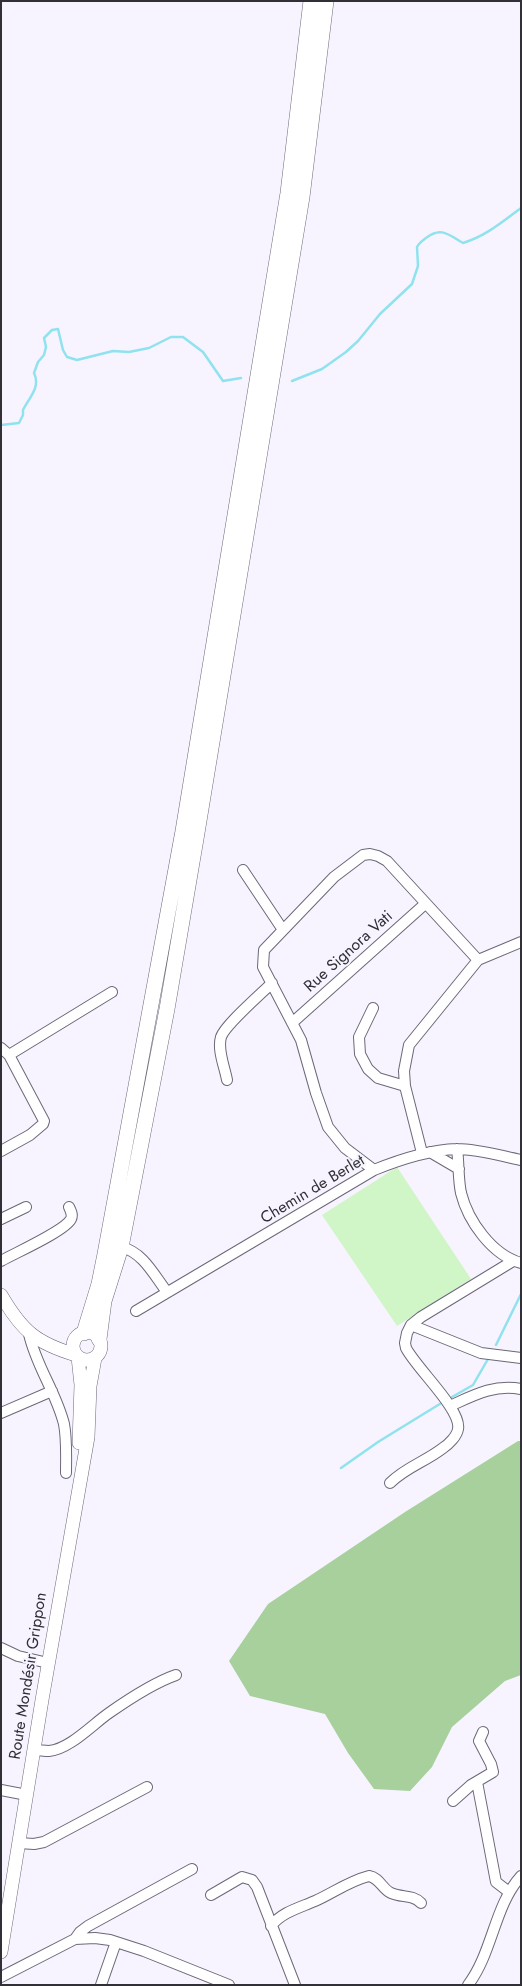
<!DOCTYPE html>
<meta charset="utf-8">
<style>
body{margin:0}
#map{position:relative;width:522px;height:1986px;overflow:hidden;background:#f7f4ff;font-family:Jost,sans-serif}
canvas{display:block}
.frame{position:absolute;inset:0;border:2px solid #323037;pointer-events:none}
</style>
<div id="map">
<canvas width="522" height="1986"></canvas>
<div class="frame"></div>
</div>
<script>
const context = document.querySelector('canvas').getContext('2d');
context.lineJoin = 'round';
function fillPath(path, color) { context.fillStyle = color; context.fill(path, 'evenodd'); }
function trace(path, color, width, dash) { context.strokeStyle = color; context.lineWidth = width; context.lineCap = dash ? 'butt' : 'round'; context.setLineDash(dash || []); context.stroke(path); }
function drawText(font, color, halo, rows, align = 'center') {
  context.font = font + ' Jost,sans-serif'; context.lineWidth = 4; context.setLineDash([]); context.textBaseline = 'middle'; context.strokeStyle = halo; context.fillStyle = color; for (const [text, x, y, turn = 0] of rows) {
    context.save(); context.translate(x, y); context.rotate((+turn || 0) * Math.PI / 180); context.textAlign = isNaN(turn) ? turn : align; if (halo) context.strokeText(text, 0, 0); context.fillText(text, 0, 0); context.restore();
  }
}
fillPath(new Path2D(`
 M397 1167 471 1279 397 1326 322 1215Z`), '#d0f5c6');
fillPath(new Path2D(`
 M518 1441H521V1675L505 1681 452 1727 432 1767 410 1791 374 1789 348 1753 325 1714 250 1696 229 1661 268 1604 405 1512Z`), '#a7d09d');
trace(new Path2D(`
 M292 381 322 369 346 352 358 341 380 314 412 284 418 266 417 247C419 243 422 241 426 238 441 226 449 235 463 243 486 236 502 222 521 208
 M1 425 19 423 23 415V410C29 398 41 387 34 373L38 362 44 355 46 347 44 338 52 330 58 329 63 350 67 357 77 360 113 351 129 352 149 348 171 337H183L203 352 223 381 241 378
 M496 1345 521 1294
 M452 1397 473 1385 488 1359
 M341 1468 378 1442 443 1402`), '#8fe2ee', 2.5);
const minor = new Path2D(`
 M243 870 283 930
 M373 1008 359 1037 360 1054 368 1069 378 1078 405 1086
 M292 1023 425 904
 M1 1048 9 1055 44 1121 43 1124 30 1135 1 1151
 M9 1055 112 992
 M227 1080C225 1068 217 1050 221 1037 225 1025 261 994 272 983
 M457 1149C459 1163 458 1179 461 1193 468 1221 492 1255 521 1263
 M430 1152 459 1169
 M422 1153 405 1086 404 1071 409 1045 478 960 521 942
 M374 1170 345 1148 328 1127 316 1093 301 1040 263 967 264 950 334 877 363 855 370 854 378 856 387 861 478 960
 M1 1219 26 1207
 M121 1247C143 1252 154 1275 167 1292
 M1 1261C15 1253 65 1231 71 1219 73 1215 71 1211 69 1207
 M136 1311 374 1170C401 1159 428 1150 457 1149 478 1149 501 1156 521 1160
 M411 1325 481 1353 521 1358
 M29 1334C36 1366 56 1392 64 1424 67 1440 66 1457 66 1473
 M450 1406C474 1395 494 1384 521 1389
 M1 1413 52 1391
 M390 1483C406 1467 425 1462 443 1448 449 1444 457 1436 458 1429 462 1410 416 1368 406 1348L405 1343 407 1333 411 1325 421 1317 513 1261
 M1 1648 18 1656 48 1663
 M34 1750C39 1750 44 1751 49 1751 70 1749 93 1724 109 1713 129 1699 153 1683 176 1675
 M477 1782 496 1882 509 1892
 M1 1790 27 1795
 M453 1801 471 1785 493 1772 491 1764 479 1741 483 1732
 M19 1843 34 1844 44 1842 147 1787
 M211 1895 242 1877 252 1880 257 1887 295 1985
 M271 1926C282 1912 299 1908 315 1901 333 1893 349 1881 369 1876 380 1878 382 1889 391 1893 402 1898 412 1894 421 1903
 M75 1939 80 1932 88 1926 192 1869
 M1 1977 75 1939 95 1938 110 1940 144 1951 229 1985
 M101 1985 116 1942
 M468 1985C493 1952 494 1906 521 1876`);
const major = new Path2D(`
 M1 1295C22 1331 36 1343 76 1355
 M73 1346a14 14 0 1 1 28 0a14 14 0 1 1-28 0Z
 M78 1357 81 1385 79 1443
 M1 1952 42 1700 88 1437 90 1386 95 1358`);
const highway = new Path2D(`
 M84 1333 99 1284 105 1254 183 831 288 193 311 1
 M99 1339 104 1301 121 1247 167 1009 197 833 302 197 326 1`);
trace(minor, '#6c6878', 12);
trace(major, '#6c6878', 14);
trace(highway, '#6c6878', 16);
trace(minor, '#fff', 10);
trace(major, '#fff', 13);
trace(highway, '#fff', 15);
drawText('16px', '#323037', '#f7f4ff', [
 ["Rue Signora Vati",349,952,-42],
 ["Chemin de Berlet",313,1190,-31],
 ["Route Mondésir Grippon",29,1676,-81]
]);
</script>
